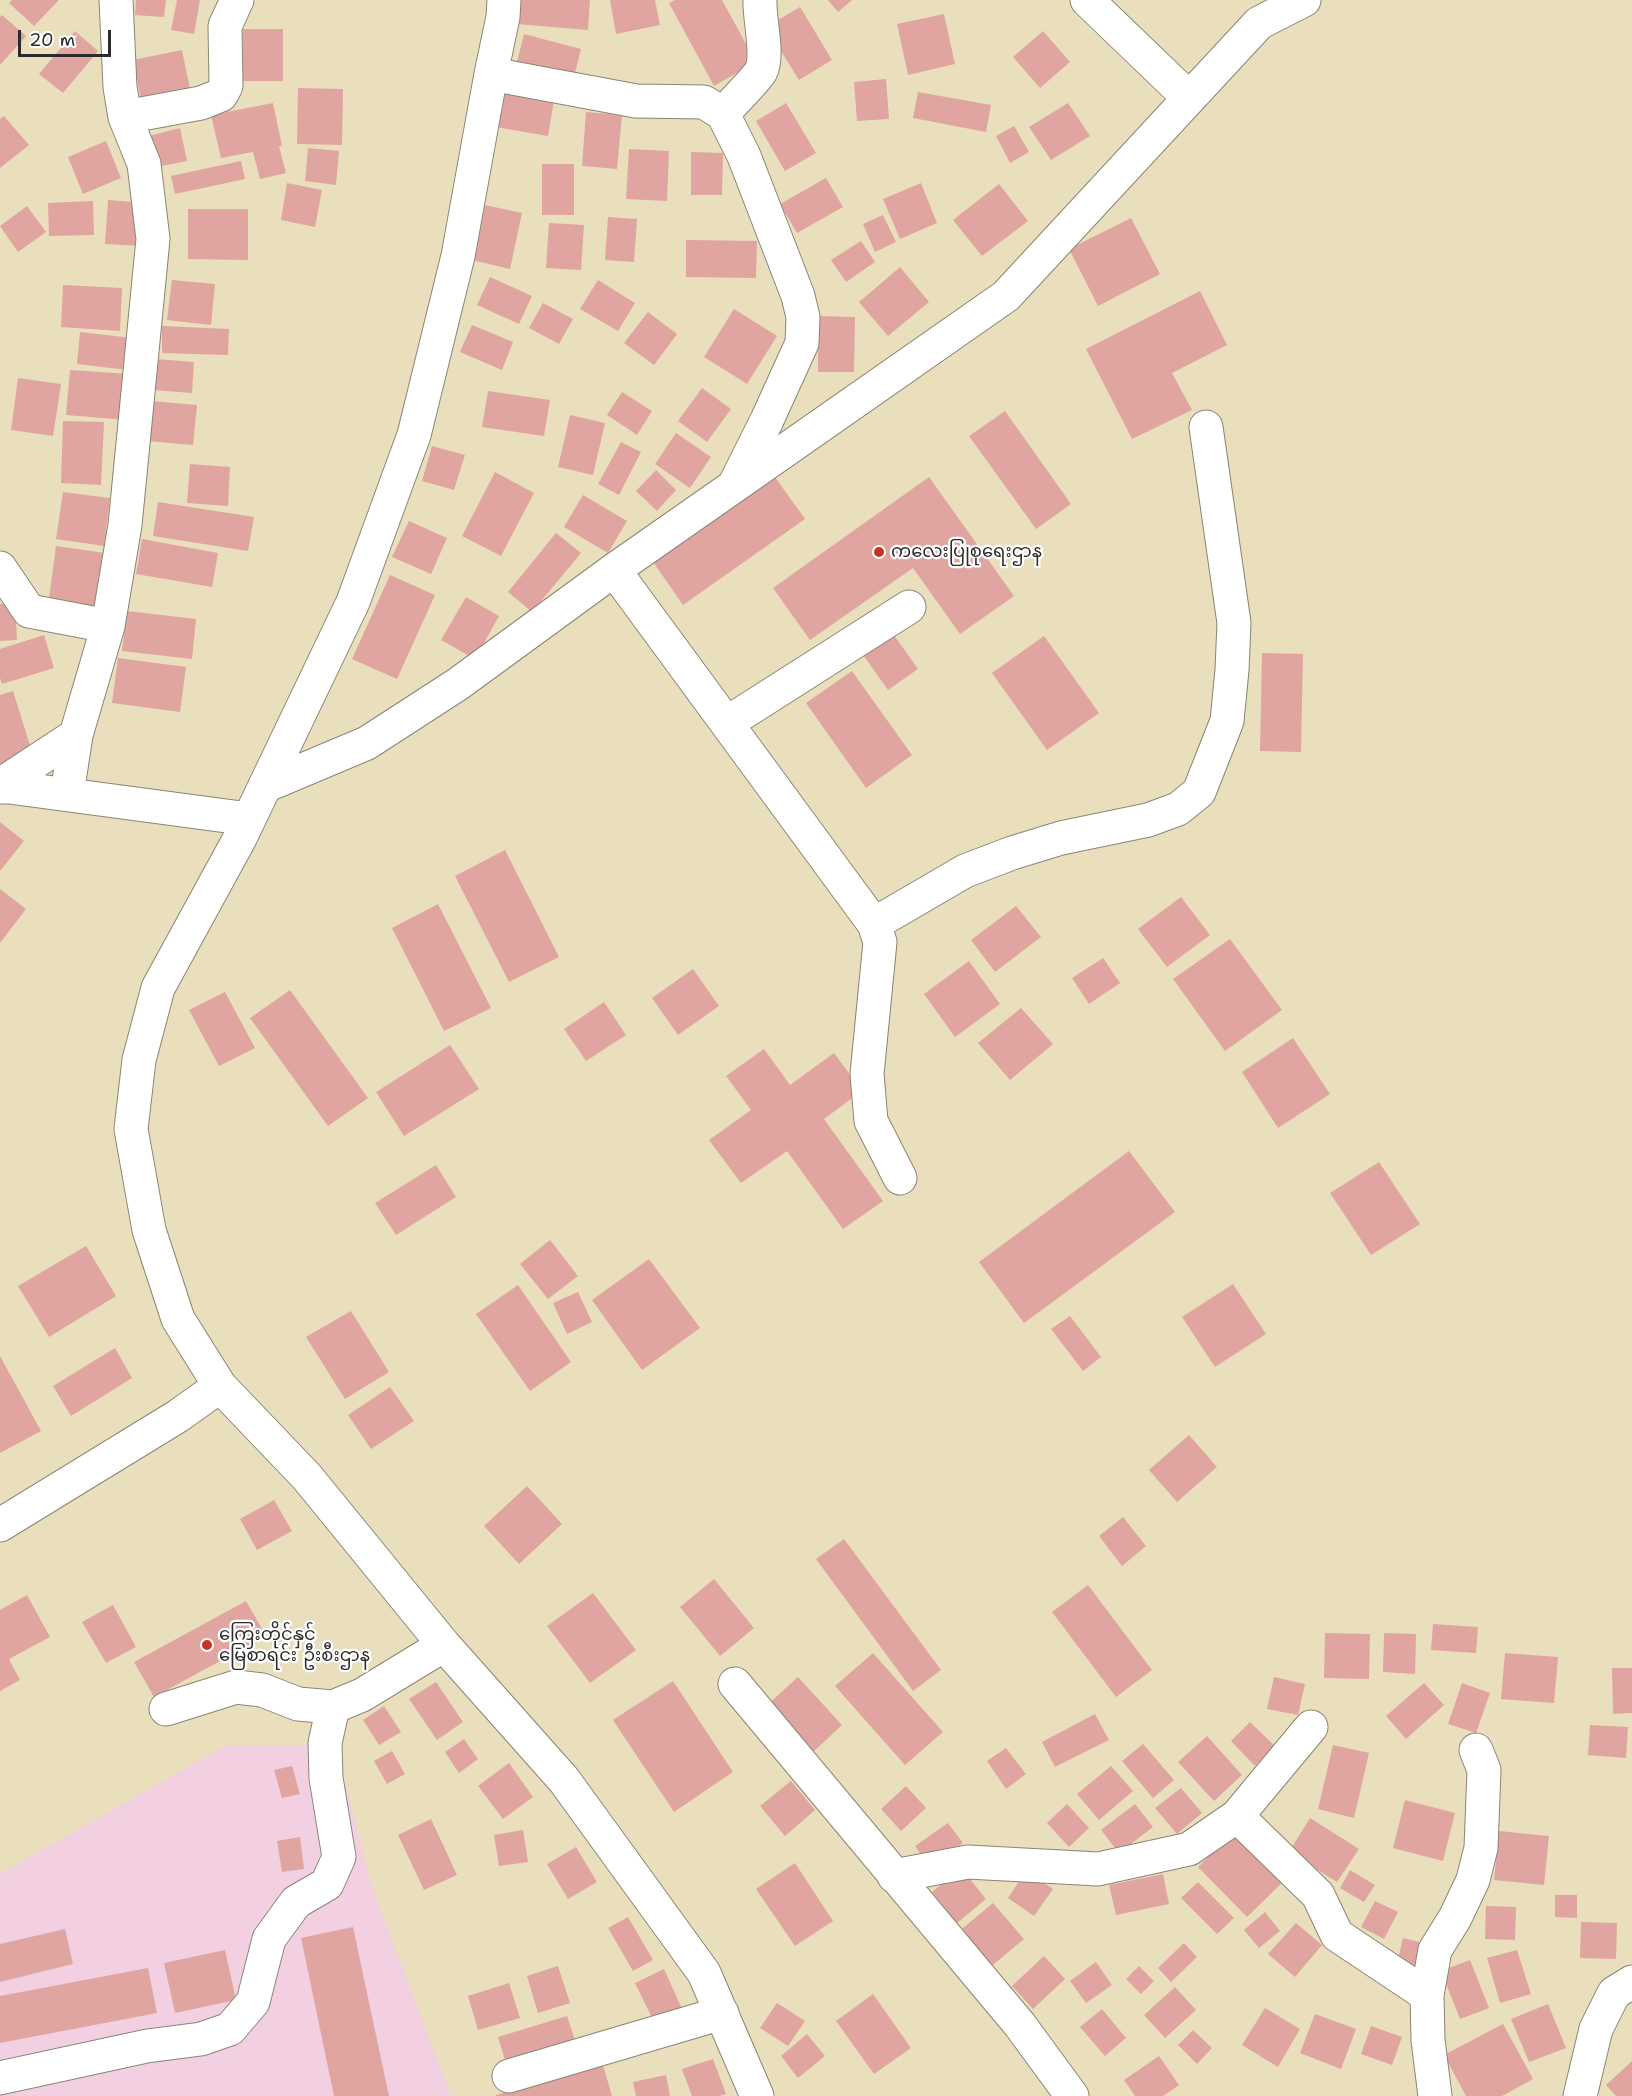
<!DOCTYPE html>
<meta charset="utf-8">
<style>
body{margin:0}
#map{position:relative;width:1632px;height:2096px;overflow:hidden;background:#e9dfbc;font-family:"Shantell Sans",sans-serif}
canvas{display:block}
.scale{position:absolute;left:18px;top:30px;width:93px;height:27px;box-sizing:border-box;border:3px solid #2b2b2b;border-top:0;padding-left:8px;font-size:18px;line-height:21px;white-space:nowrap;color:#2b2b2b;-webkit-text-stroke:4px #fff;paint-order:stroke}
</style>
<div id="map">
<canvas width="1632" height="2096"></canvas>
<div class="scale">20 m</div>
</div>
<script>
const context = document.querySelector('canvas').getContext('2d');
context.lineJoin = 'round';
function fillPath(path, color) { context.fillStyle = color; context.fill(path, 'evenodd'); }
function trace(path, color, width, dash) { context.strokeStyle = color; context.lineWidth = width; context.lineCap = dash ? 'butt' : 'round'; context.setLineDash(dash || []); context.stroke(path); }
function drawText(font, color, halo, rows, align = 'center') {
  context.font = font + ' "Shantell Sans","Noto Sans Myanmar",sans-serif'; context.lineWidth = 4.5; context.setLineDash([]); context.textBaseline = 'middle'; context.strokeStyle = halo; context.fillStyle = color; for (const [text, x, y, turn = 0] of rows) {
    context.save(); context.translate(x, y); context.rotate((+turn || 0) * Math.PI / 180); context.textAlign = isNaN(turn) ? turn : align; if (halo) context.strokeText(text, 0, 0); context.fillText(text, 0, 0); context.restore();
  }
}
fillPath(new Path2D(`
 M225 1746H336L371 1884 451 2096H0V1874Z`), '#f2d0e2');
fillPath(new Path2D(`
 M12 0H59L34 26 9 3Z
 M136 0H166L164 17 135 15Z
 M177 0H200L194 34 171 30Z
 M519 0H590L588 30 516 24Z
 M610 0H655L660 25 616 34Z
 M675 0H722L756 62 714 86 669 3Z
 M828 0H852L838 12Z
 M800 7 832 60 799 80 766 27Z
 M944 14 955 64 908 75 897 24Z
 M2 15 26 36 0 65V17Z
 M243 29H283V81H242Z
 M75 31 98 51 63 93 39 74Z
 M1043 31 1070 62 1040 88 1013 57Z
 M524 34 581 49 573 81 516 66Z
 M182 50 191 94 142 104 133 60Z
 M886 79 889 119 857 121 854 82Z
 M298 88 343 89 342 145 297 144Z
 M502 92 554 100 548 136 496 127Z
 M918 92 991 105 986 132 913 118Z
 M273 103 282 146H279L286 173 260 179 253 152 221 158 211 115Z
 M786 103 816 153 785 171 756 121Z
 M1068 103 1090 136 1051 160 1029 127Z
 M586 112 622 115 617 169 582 166Z
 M4 116 29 145 0 168V119Z
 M1014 126 1029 152 1010 163 996 136Z
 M180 128 187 161 157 167 149 136Z
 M106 141 121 178 83 194 68 157Z
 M308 148 339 151 336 185 305 181Z
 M629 149 669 151 667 201 626 199Z
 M691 152 723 153 722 195H691Z
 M241 161 245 179 175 194 171 176Z
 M542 164H574V215H542Z
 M826 178 843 207 797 233 780 204Z
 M287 183 322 190 315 227 281 220Z
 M921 183 937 223 900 239 883 199Z
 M999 184 1028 221 982 256 953 220Z
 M108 200 145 203 142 246 105 244Z
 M93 201 94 235 49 236 48 203Z
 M485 205 522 213 510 269 472 260Z
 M27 206 46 232 18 252 0 226Z
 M188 209H248V260L188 259Z
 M883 215 896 242 875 252 863 224Z
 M608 217 637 219 634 262 605 260Z
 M1131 218 1160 274 1098 306 1069 249Z
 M549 223 584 225 581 270 546 268Z
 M686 240 757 241 756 278 686 277Z
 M861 241 875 262 846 282 831 260Z
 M900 267 929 302 888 336 859 302Z
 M490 277 532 296 519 324 477 305Z
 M172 280 215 284 211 325 167 320Z
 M598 280 635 303 618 331 580 309Z
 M63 285 122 288 120 331 61 327Z
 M1200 291 1227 345 1172 373 1192 410 1132 439 1086 349Z
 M543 303 573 319 559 344 529 328Z
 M734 309 777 336 747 384 704 357Z
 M648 312 677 334 654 365 624 343Z
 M818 316 855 317 854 372H818Z
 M472 325 513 342 502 370 460 352Z
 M162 326 229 329 228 355 162 353Z
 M80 332 132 338 128 370 77 364Z
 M156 359 194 362 192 393 153 390Z
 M70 370 130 374 126 420 66 415Z
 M18 378 61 384 53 436 11 430Z
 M702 388 731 409 707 442 678 421Z
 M488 391 550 400 544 436 482 427Z
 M622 392 652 411 637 435 607 415Z
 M151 401 197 405 193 445 147 441Z
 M1005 411 1071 504 1036 529 969 436Z
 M570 415 605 423 593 475 558 467Z
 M63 421 104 422 101 485 61 483Z
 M676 433 711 457 690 488 655 464Z
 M621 442 641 452 619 495 598 484Z
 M432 446 465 455 454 490 422 481Z
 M190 464 230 467 228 506 187 503Z
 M656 470 676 490 657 511 636 491Z
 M495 472 534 493 501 556 462 536Z
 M772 473 805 519 683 605 651 559Z
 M929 477 1014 596 960 634 913 568 810 640 773 588Z
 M63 492 110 498 104 546 56 539Z
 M583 495 627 521 608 553 564 527Z
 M158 502 254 517 248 551 153 536Z
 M409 521 447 538 431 574 392 557Z
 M556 533 581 553 532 612 508 592Z
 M142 539 218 553 212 587 136 574Z
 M56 546 105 553 96 613 48 606Z
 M390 575 435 595 397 679 352 659Z
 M466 597 499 616 475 659 441 640Z
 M15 603 17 640 0 641V604Z
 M127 611 196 619 192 659 122 651Z
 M891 631 918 669 888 690 861 652Z
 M44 635 54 668 2 684 0 678V649Z
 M1044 636 1099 713 1047 750 992 673Z
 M1262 653 1303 654 1301 752 1260 751Z
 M118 658 186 667 180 712 112 703Z
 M852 671 912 755 866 788 806 703Z
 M13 691 33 755 0 765V695Z
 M0 822 24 841 0 871Z
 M505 850 559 957 509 982 455 876Z
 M0 889 26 909 0 943Z
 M1181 897 1210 935 1167 967 1138 929Z
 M438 904 491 1008 444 1031 392 928Z
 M1016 906 1041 937 995 972 971 940Z
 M1230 939 1282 1010 1225 1051 1173 979Z
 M1103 958 1120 983 1089 1004 1072 978Z
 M969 961 1000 1004 955 1037 924 994Z
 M693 969 719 1006 678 1035 652 998Z
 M290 990 368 1098 328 1126 250 1018Z
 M225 992 255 1048 219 1066 189 1010Z
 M604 1002 626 1035 586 1061 564 1029Z
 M1021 1008 1053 1044 1010 1080 978 1043Z
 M1293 1038 1330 1094 1278 1128 1242 1072Z
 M450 1045 479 1089 404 1136 376 1092Z
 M764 1049 790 1085 834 1053 862 1091 824 1119 883 1201 843 1229 787 1151 741 1183 709 1140 751 1110 726 1076Z
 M1129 1151 1175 1212 1024 1323 979 1262Z
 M1379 1162 1420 1224 1371 1255 1330 1193Z
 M436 1165 456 1197 396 1235 375 1203Z
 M550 1240 578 1276 548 1299 520 1264Z
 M86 1246 116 1296 49 1337 18 1286Z
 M649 1259 700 1328 642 1370 592 1300Z
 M1233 1284 1266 1334 1215 1367 1182 1317Z
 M518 1285 571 1362 530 1391 476 1314Z
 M578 1292 592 1322 567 1334 553 1303Z
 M351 1311 389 1372 345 1399 306 1337Z
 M1070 1316 1101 1357 1083 1371 1051 1329Z
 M115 1348 132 1378 71 1416 53 1386Z
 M0 1356 41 1431 0 1453Z
 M390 1387 414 1421 371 1449 348 1415Z
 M1189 1435 1217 1467 1177 1502 1149 1470Z
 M527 1486 562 1524 519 1564 484 1526Z
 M274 1500 292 1531 257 1550 240 1519Z
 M1123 1517 1146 1546 1122 1566 1099 1536Z
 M844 1539 941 1670 913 1691 816 1559Z
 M714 1579 754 1628 720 1656 680 1607Z
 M1088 1585 1152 1670 1116 1697 1052 1612Z
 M593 1593 636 1650 590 1683 547 1626Z
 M27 1595 50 1637 9 1659 20 1680 0 1691V1610Z
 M246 1601 266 1636 154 1697 134 1662Z
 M113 1605 136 1647 106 1663 82 1622Z
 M1433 1624 1478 1627 1476 1653 1431 1650Z
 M1325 1633 1370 1634 1369 1679 1324 1678Z
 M1384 1633 1416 1634 1415 1674 1383 1672Z
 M873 1653 943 1732 905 1765 835 1686Z
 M1505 1653 1558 1657 1554 1703 1501 1699Z
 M1612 1668H1632V1713L1613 1714Z
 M798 1677 842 1725 810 1755 765 1707Z
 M1274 1677 1305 1684 1298 1715 1267 1709Z
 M673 1681 733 1772 674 1812 613 1720Z
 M436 1682 463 1722 437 1740 409 1699Z
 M1424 1683 1444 1705 1406 1739 1386 1716Z
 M1462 1683 1490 1693 1476 1733 1448 1724Z
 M384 1706 401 1732 379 1745 363 1720Z
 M1095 1714 1109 1740 1055 1767 1042 1742Z
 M1250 1722 1275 1746 1255 1766 1231 1741Z
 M1590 1725 1628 1727 1626 1758 1588 1755Z
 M1207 1736 1242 1775 1214 1801 1178 1762Z
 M464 1739 478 1759 459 1773 445 1752Z
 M1143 1744 1174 1780 1153 1798 1122 1761Z
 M1333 1745 1369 1753 1354 1818 1318 1809Z
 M1006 1748 1026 1774 1006 1789 987 1761Z
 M392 1751 405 1774 387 1784 374 1761Z
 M509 1763 533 1797 503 1819 478 1786Z
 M292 1766 300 1794 282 1798 274 1770Z
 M1111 1766 1133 1791 1099 1820 1077 1794Z
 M791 1781 815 1810 785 1836 760 1806Z
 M906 1786 926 1808 901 1831 881 1809Z
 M1181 1788 1202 1813 1177 1834 1155 1808Z
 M1405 1800 1455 1813 1443 1861 1393 1848Z
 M1067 1804 1089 1828 1069 1847 1047 1823Z
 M1135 1804 1153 1827 1119 1853 1101 1830Z
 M1310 1818 1359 1849 1337 1882 1289 1852Z
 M431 1819 457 1875 424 1890 398 1835Z
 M948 1823 963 1843 930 1867 915 1846Z
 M1238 1828 1288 1877 1247 1917 1198 1867Z
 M523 1830 528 1862 499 1866 494 1835Z
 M1499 1831 1549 1836 1544 1885 1494 1880Z
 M300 1837 304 1869 282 1872 277 1841Z
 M576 1847 597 1882 568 1899 547 1864Z
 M795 1863 833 1921 795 1946 756 1889Z
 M961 1868 986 1899 957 1923 932 1892Z
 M1350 1870 1375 1885 1364 1902 1340 1888Z
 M1026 1871 1053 1889 1034 1916 1008 1898Z
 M1163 1874 1169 1904 1116 1915 1109 1885Z
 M1198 1882 1234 1918 1217 1934 1181 1898Z
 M1555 1895H1577V1918L1555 1917Z
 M1375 1901 1398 1912 1384 1939 1361 1927Z
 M993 1903 1024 1939 988 1969 957 1933Z
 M1486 1906 1516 1907 1515 1940 1485 1939Z
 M1265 1912 1280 1931 1259 1948 1244 1930Z
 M628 1917 653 1960 633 1971 608 1928Z
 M1581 1922 1617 1923 1616 1959 1580 1958Z
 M1296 1923 1322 1945 1295 1977 1268 1954Z
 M353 1927 389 2096H334L301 1938Z
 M65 1929 73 1964 0 1982V1944Z
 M1403 1938 1423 1943 1418 1973 1396 1968Z
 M1184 1943 1197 1957 1171 1982 1158 1968Z
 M225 1950 236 2000 175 2013 164 1963Z
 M1517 1950 1531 1994 1500 2003 1487 1958Z
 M1044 1956 1065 1979 1033 2009 1012 1986Z
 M1470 1960 1489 2008 1460 2019 1441 1971Z
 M1096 1962 1112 1985 1086 2003 1070 1981Z
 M558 1966 570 2003 538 2013 527 1976Z
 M1139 1966 1154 1981 1141 1994 1126 1979Z
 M148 1968 157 2013 0 2043V1996Z
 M664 1969 683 2011 655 2024 635 1983Z
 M509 1983 520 2018 478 2030 468 1996Z
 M1175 1987 1196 2010 1165 2038 1144 2015Z
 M873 1994 911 2048 874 2074 836 2021Z
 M777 2003 805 2021 788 2046 760 2028Z
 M1548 2004 1566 2048 1529 2062 1511 2019Z
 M1265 2008 1300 2029 1278 2067 1242 2045Z
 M1102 2009 1126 2038 1105 2056 1080 2027Z
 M1315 2014 1356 2029 1341 2069 1300 2053Z
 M567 2016 576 2043 506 2063 498 2037Z
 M1503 2024 1533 2079 1502 2096H1466L1444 2055Z
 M1371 2026 1402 2037 1392 2065 1361 2054Z
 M1193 2030 1212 2048 1197 2064 1178 2045Z
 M807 2034 825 2056 798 2078 781 2056Z
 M1159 2056 1179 2085 1163 2096H1135L1124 2080Z
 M713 2059 726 2094 719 2096H692L682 2069Z
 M1632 2061V2096H1616L1606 2085Z
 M603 2065 612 2096H496V2095Z
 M666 2075 670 2096H636L633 2082Z`), '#e0a5a1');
const minor = new Path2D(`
 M504 0 503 17 491 74 458 256 414 435 353 602 240 838 158 988 139 1060 131 1129 149 1230 178 1319 220 1386 307 1477 444 1645 564 1780 704 1973 757 2096
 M1087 0 1189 98
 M491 74 636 101 704 102 723 114 744 156 798 296 803 317 802 343 767 420 736 482
 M723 114C731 104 756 80 761 71 769 55 759 19 760 0
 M125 117 201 103 221 95 226 86 225 26 237 0
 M0 568 29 611 108 626
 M614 570 874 924 880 942 867 1074 871 1121 900 1178
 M727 723 909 607
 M0 785 76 735
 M265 786 367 743 458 684 614 570 1006 296 1259 23 1304 0
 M0 787H9L249 819
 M67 794 76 735 108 626 125 525 153 239 144 164 125 117 120 87 116 0
 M874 924 965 871 1012 853 1061 838 1148 820 1178 809 1199 792 1227 721 1232 670 1234 623 1206 427
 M0 1525 178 1416 220 1386
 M735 1684 1020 2025 1072 2096
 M166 1709 236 1687 262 1690 298 1704 333 1707 362 1695 444 1645
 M1237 1816 1318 1895 1337 1935 1427 1995
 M894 1876 968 1862 1098 1869 1189 1849 1237 1816 1311 1727
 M509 2076 722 2013
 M0 2078 147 2046 201 2039 230 2029 253 2002 269 1939 296 1902 327 1884 339 1857 326 1778 325 1743 333 1707
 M1435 2096 1428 2040 1427 1995 1435 1950 1455 1918 1473 1880 1481 1848 1484 1770 1476 1750
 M1580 2096 1596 2029 1614 1993 1632 1982`);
trace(minor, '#8a8574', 35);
trace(minor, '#fff', 33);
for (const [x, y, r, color] of [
 [879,552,6,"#c8321e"],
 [207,1645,6,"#c8321e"]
]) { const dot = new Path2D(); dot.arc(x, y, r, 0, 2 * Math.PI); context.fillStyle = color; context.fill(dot); trace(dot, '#fff', 2); }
drawText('18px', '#2b2b2b', '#fff', [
 ["ကလေးပြုစုရေးဌာန",891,552],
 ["ကြေးတိုင်နှင့်",219,1635],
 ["မြေစာရင်း ဦးစီးဌာန",219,1656]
], 'left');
</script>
